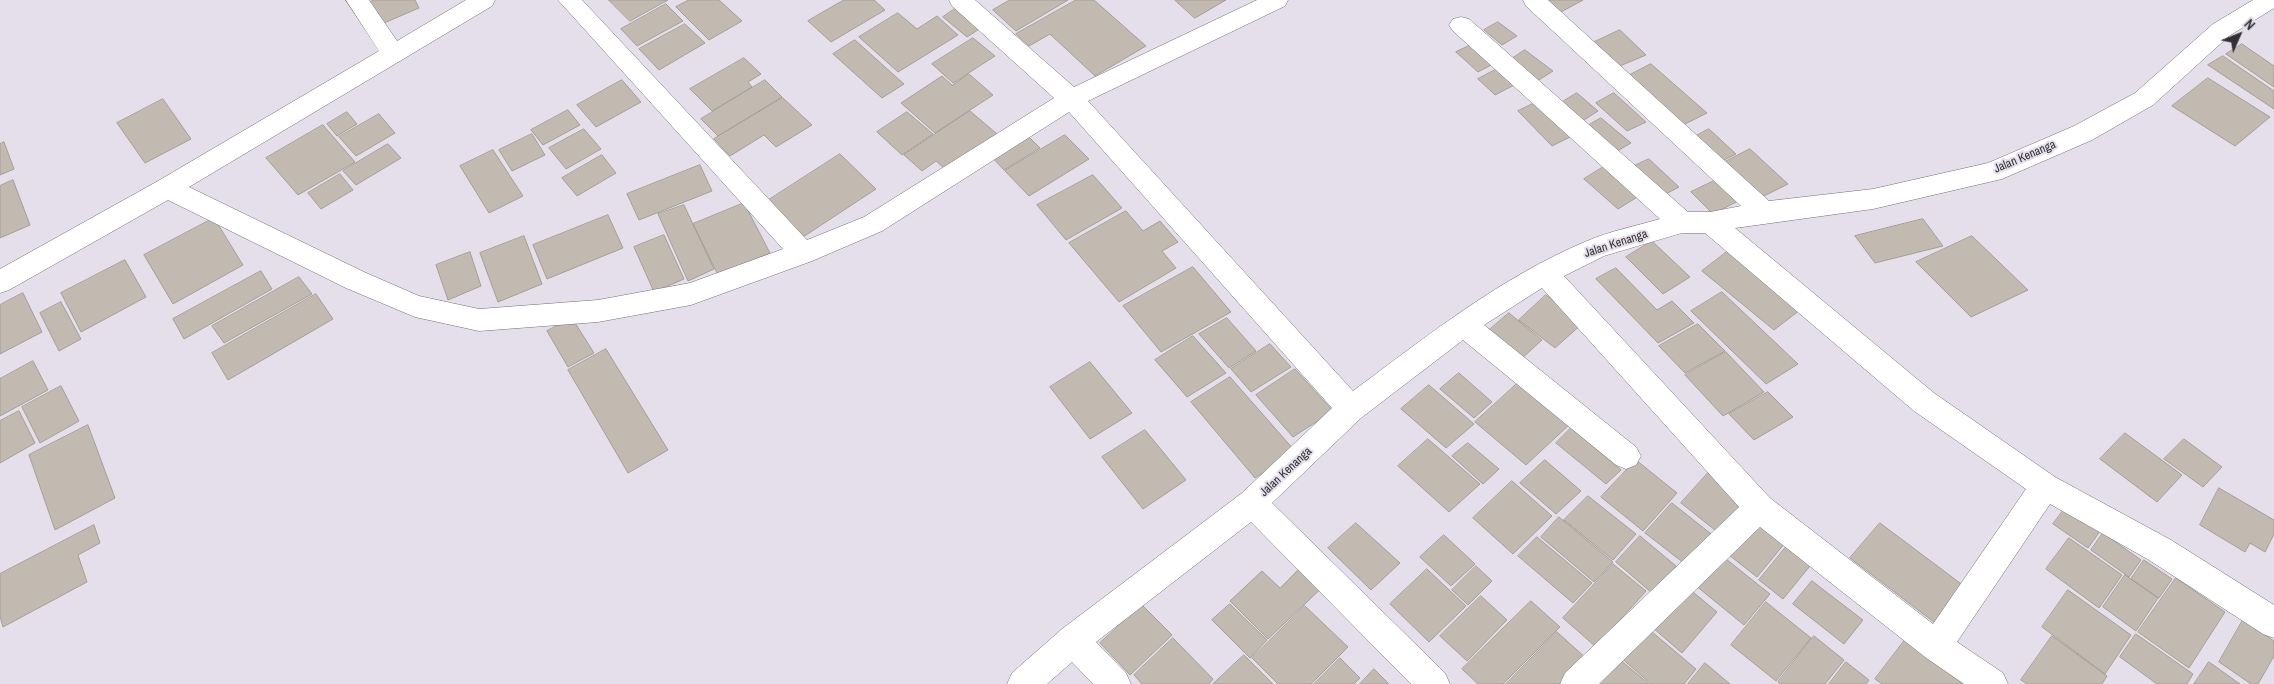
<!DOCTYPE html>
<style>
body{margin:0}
#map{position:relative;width:2274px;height:684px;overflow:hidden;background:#e5dfeb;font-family:"Archivo Narrow",sans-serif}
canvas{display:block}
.north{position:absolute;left:2214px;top:10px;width:50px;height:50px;-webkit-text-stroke:4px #e5dfeb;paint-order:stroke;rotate:46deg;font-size:14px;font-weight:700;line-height:20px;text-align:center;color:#323034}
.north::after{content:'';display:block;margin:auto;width:18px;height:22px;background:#323034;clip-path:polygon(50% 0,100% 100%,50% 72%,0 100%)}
</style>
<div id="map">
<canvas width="2274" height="684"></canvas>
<div class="north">N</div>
</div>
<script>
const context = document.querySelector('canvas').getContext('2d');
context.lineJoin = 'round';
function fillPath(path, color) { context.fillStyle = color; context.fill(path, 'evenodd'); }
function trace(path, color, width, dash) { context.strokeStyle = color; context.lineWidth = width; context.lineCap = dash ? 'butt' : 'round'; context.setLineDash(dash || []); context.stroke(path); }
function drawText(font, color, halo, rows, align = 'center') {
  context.font = font + ' "Archivo Narrow",sans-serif'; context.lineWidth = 4; context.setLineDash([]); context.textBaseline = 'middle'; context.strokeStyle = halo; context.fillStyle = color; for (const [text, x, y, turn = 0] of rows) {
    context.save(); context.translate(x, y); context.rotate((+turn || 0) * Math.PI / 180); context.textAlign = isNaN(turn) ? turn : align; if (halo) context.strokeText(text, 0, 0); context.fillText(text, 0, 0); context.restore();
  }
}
const building = new Path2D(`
 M375 0H415L419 8 377 26 364 4Z
 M609 0H668L630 21Z
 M689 0H719L742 21 709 40 676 7Z
 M844 0H874L885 10 831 42 808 21Z
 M1010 0H1068L1016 31 993 10Z
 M1076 0H1094L1146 46 1095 76 1050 34 1029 46 1016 34Z
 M1175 0H1226L1195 18Z
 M1547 0H1583L1561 12Z
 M666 4 683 21 637 46 621 29Z
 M956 8 981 28 967 37 943 17Z
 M898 13 917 29 937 16 958 35 898 72 859 37Z
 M1498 22 1517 36 1502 45 1484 30Z
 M685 24 705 43 659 70 639 49Z
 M1620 30 1646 55 1615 68 1590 44Z
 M973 38 995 56 953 83 932 64Z
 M855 40 904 84 882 98 833 54Z
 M2242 44 2274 66V87L2226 54Z
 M1471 45 1493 64 1478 72 1456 52Z
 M1525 50 1553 71 1534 83 1507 62Z
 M2223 56 2274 91V109L2208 65Z
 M744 58 761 74 748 82 752 87 712 111 690 89Z
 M1651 64 1707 113 1681 126 1626 77Z
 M1501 67 1518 83 1495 95 1478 79Z
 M969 74 993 95 935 133 901 103 942 76 952 85Z
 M2208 78 2270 117 2235 146 2172 106Z
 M622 80 641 102 596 127 577 105Z
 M765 80 782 97 718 136 701 119Z
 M1577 93 1598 111 1581 122 1559 104Z
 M1614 93 1646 122 1627 131 1596 103Z
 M783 98 812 125 776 147 764 135 730 156 714 139Z
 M163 99 191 139 145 163 117 123Z
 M1539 101 1574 135 1552 146 1518 111Z
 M568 110 580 125 543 145 531 130Z
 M970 111 997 134 945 169 936 161 922 171 904 155Z
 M347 112 357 124 337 136 327 124Z
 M907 112 933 134 902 155 877 132Z
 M379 114 395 133 356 156 339 137Z
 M1601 118 1631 143 1614 153 1584 128Z
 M323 125 355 162 298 195 266 158Z
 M584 129 601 149 566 169 549 148Z
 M1709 129 1736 154 1722 161 1696 136Z
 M1025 133 1040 148 1004 170 990 155Z
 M532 134 545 155 512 171 499 150Z
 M1065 135 1089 159 1029 196 1005 171Z
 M4 142 14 169 0 175V144Z
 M388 144 401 158 356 185 343 171Z
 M1750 149 1788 184 1760 198 1723 163Z
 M493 150 523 196 489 213 460 166Z
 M840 154 876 189 800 239 764 203Z
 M602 155 616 173 577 196 562 178Z
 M1649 159 1679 187 1660 197 1630 168Z
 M700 165 712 191 639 220 627 194Z
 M1605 166 1639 196 1618 209 1584 179Z
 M340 174 353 190 321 209 308 193Z
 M1093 175 1122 208 1066 240 1037 205Z
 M1718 179 1740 200 1713 214 1691 192Z
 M13 180 30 225 0 238V186Z
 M744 203 770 253 718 275 693 224Z
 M684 205 714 269 688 281 658 214Z
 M1126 211 1143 231 1160 221 1178 242 1162 251 1176 268 1119 302 1069 243Z
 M608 215 623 248 547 279 533 245Z
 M214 218 243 265 173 304 144 255Z
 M1923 219 1943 246 1875 263 1855 236Z
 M664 235 684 279 654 292 634 247Z
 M524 236 542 284 498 302 480 253Z
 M1972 236 2028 290 1971 317 1916 262Z
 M1652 241 1690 277 1663 294 1626 257Z
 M1728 251 1800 310 1774 330 1702 271Z
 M470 252 481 286 448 300 436 265Z
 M125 260 146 297 81 332 61 293Z
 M1193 267 1231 312 1161 352 1123 306Z
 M1616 268 1657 310 1672 301 1694 323 1658 343 1596 279Z
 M261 271 272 289 184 339 173 319Z
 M299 277 312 294 224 343 212 326Z
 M1722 292 1798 364 1766 384 1691 311Z
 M23 293 42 332 0 354V305Z
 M316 294 333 319 228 380 212 353Z
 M1546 295 1583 323 1555 348 1519 320Z
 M61 302 81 339 59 351 40 313Z
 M1509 313 1542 340 1520 360 1487 332Z
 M572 318 594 353 568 367 547 331Z
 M1227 318 1256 351 1229 368 1199 334Z
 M1698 324 1725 351 1685 373 1659 346Z
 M1193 336 1226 373 1187 397 1155 360Z
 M1270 344 1291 367 1251 392 1231 369Z
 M606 349 668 450 628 473 568 370Z
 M1726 352 1764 392 1723 416 1685 375Z
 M33 361 48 390 0 416V379Z
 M1090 362 1132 413 1090 439 1050 387Z
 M1295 369 1333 411 1293 437 1256 395Z
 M1459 373 1492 402 1474 418 1440 389Z
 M1230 377 1295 451 1255 478 1191 402Z
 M1520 381 1571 423 1526 465 1475 422Z
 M1429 385 1474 424 1446 448 1401 409Z
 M61 386 79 421 40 443 22 407Z
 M1768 392 1793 417 1754 440 1729 414Z
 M19 411 35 443 0 463V421Z
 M88 425 115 498 55 530 29 455Z
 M1571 428 1621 470 1606 484 1556 443Z
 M1145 430 1186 480 1143 509 1102 457Z
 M2125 433 2182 475 2157 502 2100 459Z
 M1428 439 1480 484 1449 512 1398 466Z
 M2184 439 2222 467 2203 487 2164 459Z
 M1468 443 1499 469 1483 484 1452 456Z
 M1545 460 1581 491 1556 514 1520 483Z
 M1636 460 1677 493 1643 531 1601 497Z
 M1708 473 1747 503 1720 534 1681 503Z
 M1512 481 1552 516 1513 554 1473 518Z
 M2219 488 2274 520V534L2265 552 2250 543 2245 552 2200 525Z
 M1588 496 1636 534 1613 560 1564 520Z
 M1672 503 1715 537 1689 567 1645 533Z
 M2069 503 2103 527 2088 548 2053 524Z
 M1559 517 1613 562 1594 582 1541 537Z
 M1757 522 1785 543 1757 577 1729 555Z
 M1356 523 1400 563 1371 590 1328 548Z
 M1880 523 1968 589 1939 626 1850 558Z
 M94 525 100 543 78 555 87 582 3 627 0 616V574Z
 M2103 533 2141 560 2129 577 2091 550Z
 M1444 535 1475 564 1451 586 1420 557Z
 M1640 536 1676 566 1652 593 1616 562Z
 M1537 537 1592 583 1573 603 1518 556Z
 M2069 538 2122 575 2099 608 2046 569Z
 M1786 547 1810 566 1783 599 1759 580Z
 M1721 555 1770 594 1744 625 1695 585Z
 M2144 560 2172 579 2159 598 2131 579Z
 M1306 562 1328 582 1268 639 1230 601 1262 571 1280 588Z
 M1613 564 1646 591 1596 647 1563 618Z
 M1476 566 1492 581 1468 605 1452 590Z
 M1427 569 1466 606 1429 642 1390 604Z
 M2125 575 2158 598 2136 631 2103 607Z
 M2176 578 2225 612 2189 668 2138 632Z
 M1812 581 1863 620 1844 644 1793 604Z
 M1687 587 1717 612 1682 653 1652 627Z
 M2068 590 2131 635 2105 674 2042 627Z
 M1481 596 1507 620 1467 661 1440 636Z
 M1531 601 1560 627 1503 684H1478L1462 669Z
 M1766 602 1811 638 1776 681 1731 645Z
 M1230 604 1267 640 1250 658 1212 620Z
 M1142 605 1172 635 1130 675 1100 643Z
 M1305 606 1348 647 1311 684H1278L1252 658Z
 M2243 620 2274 641V656L2258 684H2251L2219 662Z
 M1645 626 1696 669 1684 684H1651L1619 656Z
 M1557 632 1588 660 1565 684H1506Z
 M2136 634 2193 674 2187 684H2157L2120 657Z
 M1814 636 1844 660 1825 684H1780L1778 682Z
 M2052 636 2107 676 2102 684H2027L2021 680Z
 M1173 638 1213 679 1209 684H1142L1134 675Z
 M1905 640 1963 684H1882L1875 679Z
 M1244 655 1273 684H1213Z
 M1340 658 1360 678 1354 684H1314Z
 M1618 658 1649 684H1596Z
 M1846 662 1869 680 1866 684H1829Z
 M2209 662 2240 684H2194Z
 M1705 663 1730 684H1688Z
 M1374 669 1389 684H1360Z`);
fillPath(building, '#c2bab0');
trace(building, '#a59e94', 1);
const minor = new Path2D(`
 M346 0H369L397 41 466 0H495L492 6 189 187 364 272 419 296 479 309 598 300 690 283 783 249 558 0H582L807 240 864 217 1054 98 952 6 949 0H975L1074 87 1257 0H1288L1285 6 1088 101 1353 391C1427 336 1501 277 1587 241 1610 231 1636 226 1660 219L1453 31 1449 25 1453 19 1461 17 1469 19 1688 212H1710L1741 206 1526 6 1523 0H1548L1769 201 1873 189 1988 163 2074 126 2135 93 2213 24 2253 0H2274V8L2229 36 2153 105 2092 140 2002 179 1873 209 1735 228 1934 393 2055 477 2171 540 2274 605V638L2263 634 2149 560 2050 504 1957 642 2003 673 2008 684H1964L1925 657 1760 527 1599 684H1560L1565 673 1739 507 1542 288 1484 325 1636 447 1641 456 1636 465 1626 469 1616 465 1463 340 1361 418 1272 503 1445 673 1450 684H1411L1251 522 1096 642 1126 673 1131 684H1093L1072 662 1047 684H1007L1012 673 1062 629 1242 493 1332 408 1069 112 882 231 812 261 691 305 598 322 479 331 415 317 346 288 168 200 9 290 0 293V269L158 181 379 51ZM1682 233H1705L1914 411 2026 489 1933 624 1770 498 1564 276 1604 256Z`);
trace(minor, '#736e78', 1);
fillPath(minor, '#fff');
drawText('12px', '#323034', '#e5dfeb', [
 ["Jalan Kenanga",2025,157,-23],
 ["Jalan Kenanga",1616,244,-18],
 ["Jalan Kenanga",1286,472,-43]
]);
</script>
